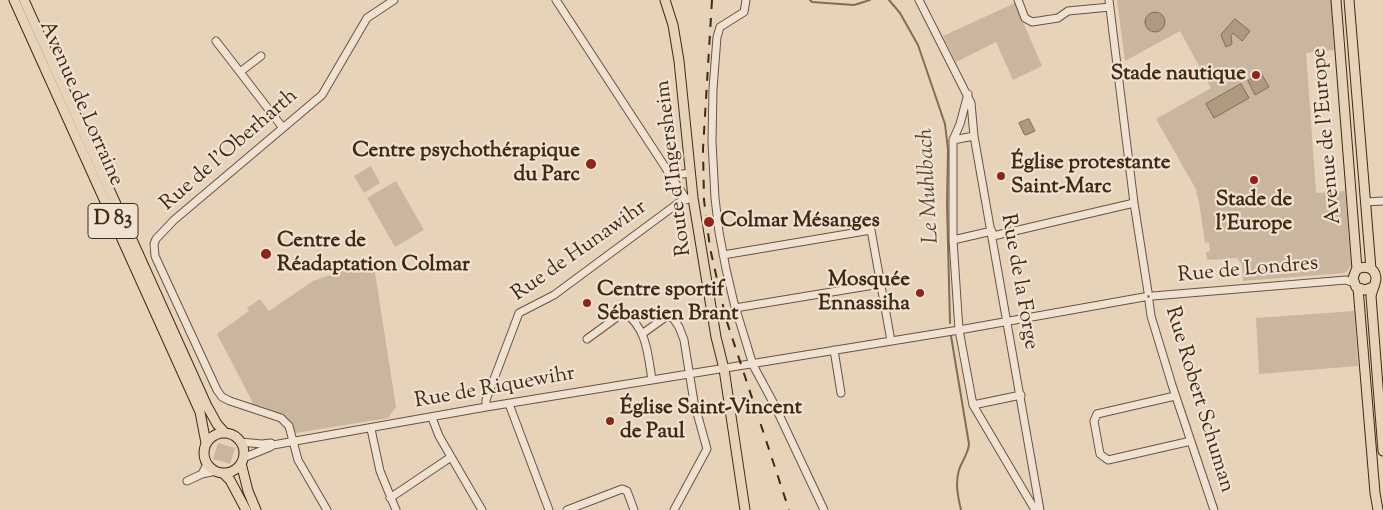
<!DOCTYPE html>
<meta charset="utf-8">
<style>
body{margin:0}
canvas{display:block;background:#e6d3ba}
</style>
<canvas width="1383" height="510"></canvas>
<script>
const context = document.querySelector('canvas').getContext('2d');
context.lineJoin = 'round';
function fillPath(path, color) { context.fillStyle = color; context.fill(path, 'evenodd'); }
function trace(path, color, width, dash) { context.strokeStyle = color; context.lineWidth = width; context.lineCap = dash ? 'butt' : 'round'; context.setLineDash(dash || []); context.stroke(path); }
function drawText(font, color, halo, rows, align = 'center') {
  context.font = font + ' "Sorts Mill Goudy",serif'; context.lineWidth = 4.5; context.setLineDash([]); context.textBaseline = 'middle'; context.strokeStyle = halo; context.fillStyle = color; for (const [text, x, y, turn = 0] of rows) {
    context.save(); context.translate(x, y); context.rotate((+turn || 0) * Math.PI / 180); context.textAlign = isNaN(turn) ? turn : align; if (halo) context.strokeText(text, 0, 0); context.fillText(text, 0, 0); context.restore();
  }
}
fillPath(new Path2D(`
 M1117 0H1331L1334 50 1306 53 1316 193 1345 191 1351 266 1345 273 1243 281 1242 265 1237 258 1207 260 1206 252 1210 251 1209 242 1205 243 1199 202 1196 192 1197 191 1156 119 1211 88 1180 31 1125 61Z
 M1015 3 1042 66 1013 80 996 42 956 62 943 36Z
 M371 166 380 183 364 193 354 176Z
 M396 181 424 230 395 247 367 198Z
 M373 260 396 407 388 418 296 433C287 412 271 411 251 405L252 401 217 334 249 311 247 308 260 299 269 311 313 281Z
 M1354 311 1358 366 1259 374 1256 318Z
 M218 443 235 448 230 464 213 459Z`), '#cab69e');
const water = new Path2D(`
 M1145 22a10 10 0 1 1 20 0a10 10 0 1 1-20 0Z
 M1235 19 1250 31 1242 41 1233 33 1231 36 1232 44 1226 47 1221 35Z
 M1261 73 1269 87 1255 95 1248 81Z
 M1241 84 1249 98 1214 118 1206 104Z
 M1029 119 1035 131 1026 135 1024 134 1019 123Z`);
fillPath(water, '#ae9a81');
trace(water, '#826d55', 1);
trace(new Path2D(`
 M810 0 812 2 854 5 870 0
 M889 0 900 13 918 45 945 124 948 150 947 204 950 323
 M951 336 969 444C968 455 962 460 959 470 955 483 958 497 961 510`), '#826d55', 2);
const minor = new Path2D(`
 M556 0 686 199
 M746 0 744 12 720 27 717 37 713 89 712 142 715 198 719 232 726 269 734 303 753 365 774 404 824 510
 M919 0 971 103 974 136 1040 510
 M1018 0 1025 18 1032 22 1058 18 1068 11 1110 7
 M1109 0 1134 203 1148 292
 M216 41 283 128
 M240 72 261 56
 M968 94 960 124 953 140V240L959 330 973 405 1035 510
 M953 140 974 136
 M668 172 675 175 690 173
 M1365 202 1383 201
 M993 236 1134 203
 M953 240 992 231
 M723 255 871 230 891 341
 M1153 296 1346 280 1354 283
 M1149 301 1151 316 1172 385 1214 510
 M735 308 880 284
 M642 334 667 316 673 318 679 327 684 340 694 402 707 449 674 510
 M587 339 624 312C647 328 648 355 652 380
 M834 350 841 393
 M1175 396 1097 414 1094 421 1100 454 1108 460 1191 441
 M509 404 549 510
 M973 405 1021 395
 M486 407V400L519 313 554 295 681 201 693 198
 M432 418 439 436 482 510
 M371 429 380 471 396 510
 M240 442 262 444 271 443 273 445 486 407 959 330 1144 297
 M243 458 270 447 273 445
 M202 474 207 464
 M187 481 202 474 216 471
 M390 498 451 457
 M327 510 298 460 289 426 281 418 230 401 222 397 217 390 155 256 154 244 156 239 174 220 322 95 367 18 394 0
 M567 510 622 489 627 491 634 510`);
const major = new Path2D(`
 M14 0 200 412 206 443
 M24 0 207 406 217 424 225 433
 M665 0 673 25 679 61 693 198 716 337 724 369 745 510
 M1336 0 1357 269
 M1349 0 1371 269
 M1373 287 1365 290 1356 287 1353 278 1356 270C1364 265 1375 267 1376 278 1376 284 1372 290 1371 296L1383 451
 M1358 288 1375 493 1378 510
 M204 453a20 20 0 1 1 40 0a20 20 0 1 1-40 0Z
 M241 463 248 491 256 510
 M223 473 230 480 246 510`);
trace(minor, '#6a543d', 9);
trace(major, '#412a13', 11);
trace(minor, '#efe2d2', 7);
trace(major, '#e6d3ba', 9);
trace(new Path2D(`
 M712 0 703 149 704 200 710 248 726 319 789 510`), '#412a13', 2, [9, 9]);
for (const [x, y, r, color] of [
 [1256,75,5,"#8f2418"],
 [591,164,6,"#8f2418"],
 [1001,176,5,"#8f2418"],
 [1254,180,5,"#8f2418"],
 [709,222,6,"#8f2418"],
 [266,254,6,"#8f2418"],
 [920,293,5,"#8f2418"],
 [587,303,5,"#8f2418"],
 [610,421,5,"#8f2418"]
]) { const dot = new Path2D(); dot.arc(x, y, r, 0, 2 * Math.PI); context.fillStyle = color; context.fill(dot); trace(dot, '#efe2d2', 2); }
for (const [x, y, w] of [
 [113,221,50]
]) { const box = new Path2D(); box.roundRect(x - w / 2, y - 17.5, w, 35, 4); context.fillStyle = '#efe2d2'; context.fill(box); trace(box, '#412a13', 1); }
drawText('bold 20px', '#412a13', null, [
 ["D 83",113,221]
]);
drawText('bold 21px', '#412a13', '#efe2d2', [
 ["Stade nautique",1246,75,"right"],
 ["Centre psychothérapique",580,152,"right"],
 ["du Parc",580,176,"right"],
 ["Église protestante",1011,164],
 ["Saint-Marc",1011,188],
 ["Stade de",1254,201,"center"],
 ["l'Europe",1254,225,"center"],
 ["Colmar Mésanges",720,222],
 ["Centre de",277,242],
 ["Réadaptation Colmar",277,266],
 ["Mosquée",910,281,"right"],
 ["Ennassiha",910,305,"right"],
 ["Centre sportif",597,291],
 ["Sébastien Brant",597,315],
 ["Église Saint-Vincent",620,409],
 ["de Paul",620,433]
], 'left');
drawText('21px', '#412a13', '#efe2d2', [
 ["Avenue de Lorraine",80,104,66],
 ["Avenue de l'Europe",1328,136,-95],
 ["Rue de l'Oberharth",230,151,-41],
 ["Route d'Ingersheim",675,168,-97],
 ["Rue de Hunawihr",580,252,-35],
 ["Rue de Londres",1248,271,-5],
 ["Rue de la Forge",1018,282,80],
 ["Rue de Riquewihr",495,389,-10],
 ["Rue Robert Schuman",1198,400,73]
]);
drawText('italic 22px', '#5c462e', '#efe2d2', [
 ["Le Muhlbach",930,186,-93]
]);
</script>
